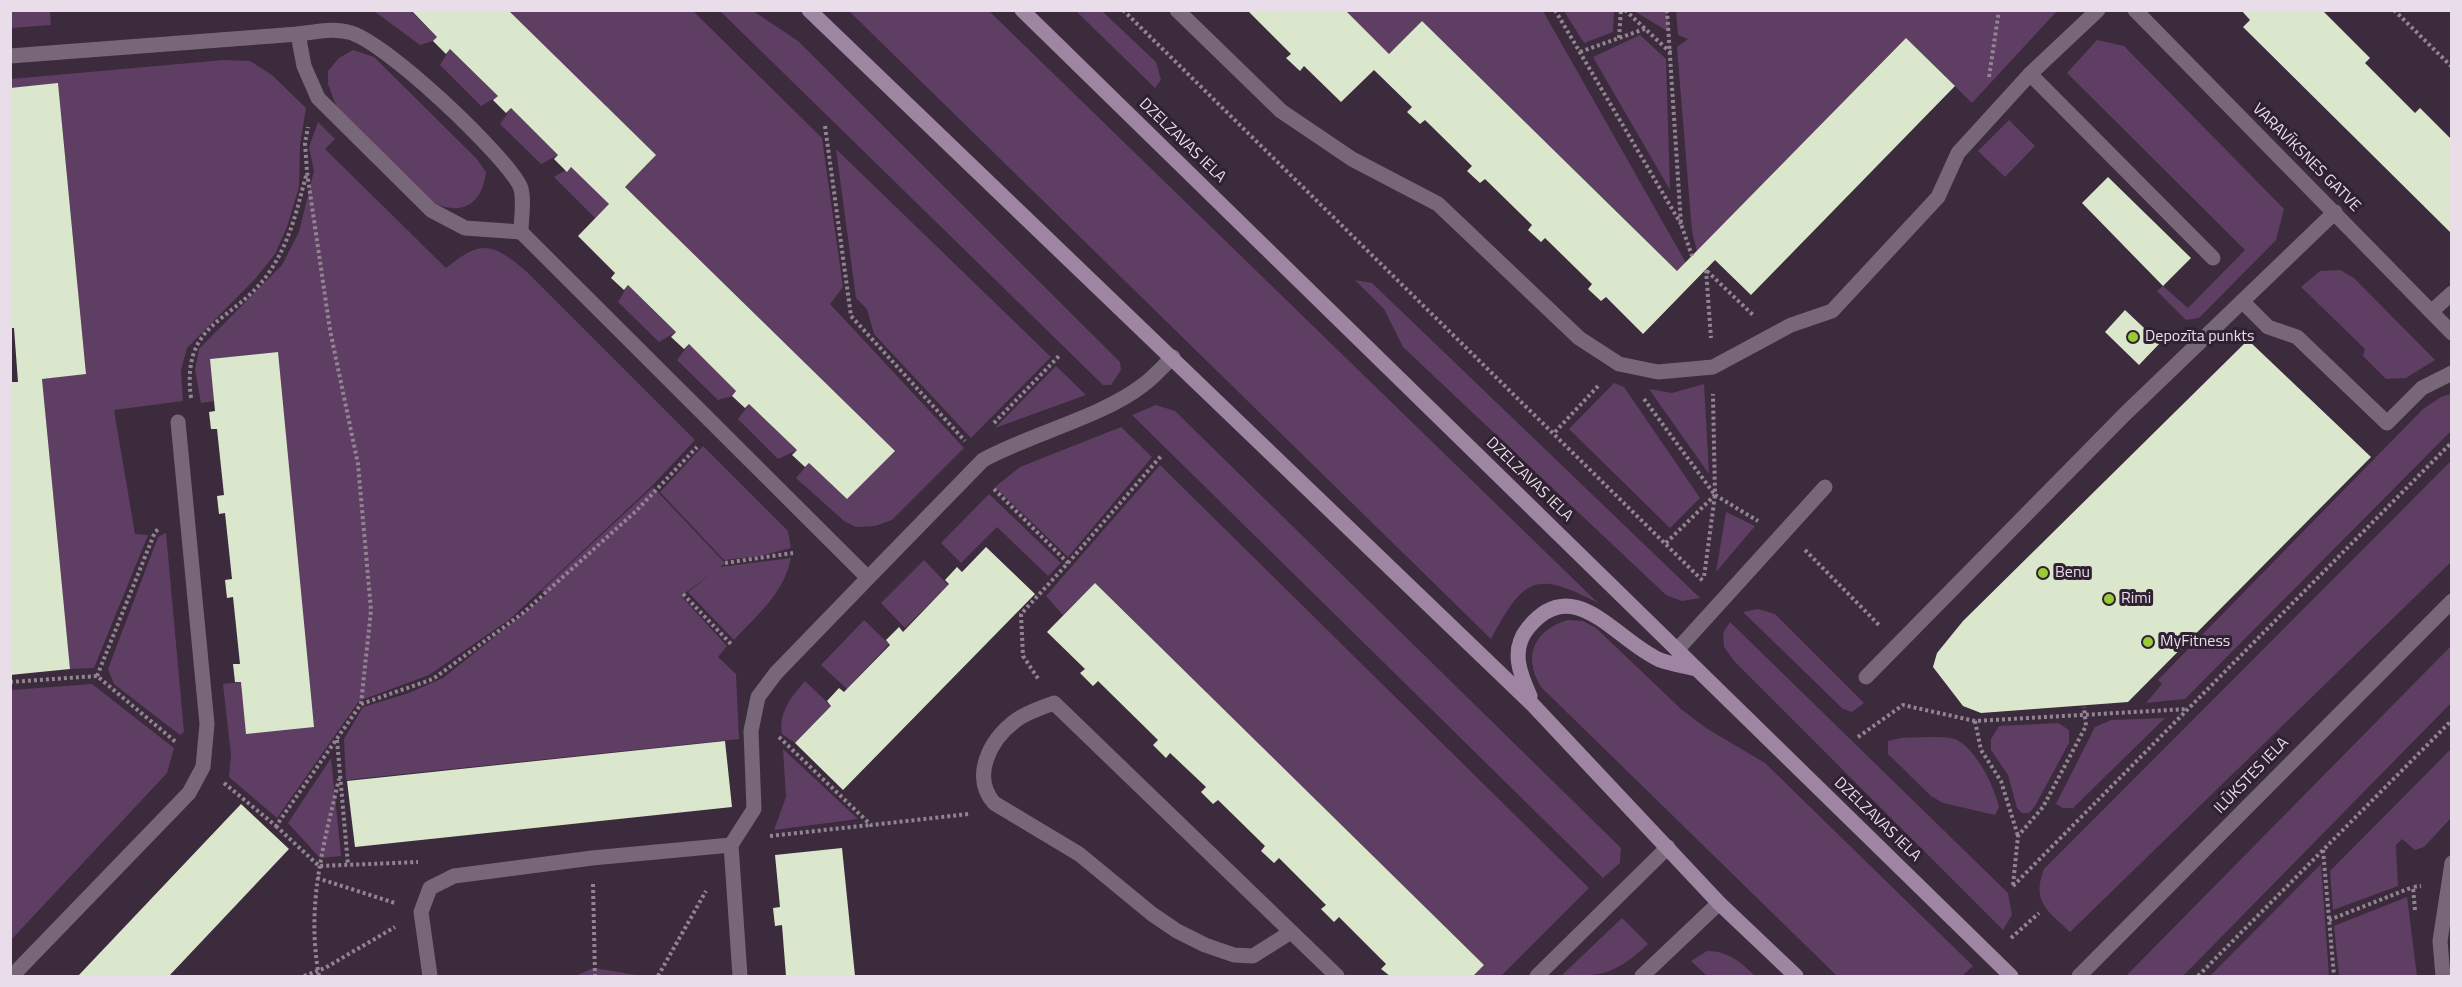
<!DOCTYPE html>
<meta charset="utf-8">
<style>
body{margin:0}
#map{position:relative;width:2462px;height:987px;overflow:hidden;background:#3b2b3d;font-family:"Titillium Web",sans-serif}
canvas{display:block}
.frame{position:absolute;inset:0;border:12px solid #e8dde9;pointer-events:none}
</style>
<div id="map">
<canvas width="2462" height="987"></canvas>
<div class="frame"></div>
</div>
<script>
const context = document.querySelector('canvas').getContext('2d');
context.lineJoin = 'round';
function fillPath(path, color) { context.fillStyle = color; context.fill(path, 'evenodd'); }
function trace(path, color, width, dash) { context.strokeStyle = color; context.lineWidth = width; context.lineCap = dash ? 'butt' : 'round'; context.setLineDash(dash || []); context.stroke(path); }
function drawText(font, color, halo, rows, align = 'center') {
  context.font = font + ' "Titillium Web",sans-serif'; context.lineWidth = 6; context.setLineDash([]); context.textBaseline = 'middle'; context.strokeStyle = halo; context.fillStyle = color; for (const [text, x, y, turn = 0] of rows) {
    context.save(); context.translate(x, y); context.rotate((+turn || 0) * Math.PI / 180); context.textAlign = isNaN(turn) ? turn : align; if (halo) context.strokeText(text, 0, 0); context.fillText(text, 0, 0); context.restore();
  }
}
fillPath(new Path2D(`
 M11 10 50 11 51 25 11 28Z
 M374 11H411L437 37 433 41 420 45Z
 M508 11H693L822 138 843 287 830 304 964 448 892 520 875 526 856 527 844 521 796 478 809 463 847 499 894 451 625 187 655 155Z
 M720 11H753L798 41 1120 362 1121 370 1111 385H1103Z
 M849 11H989L1598 603C1535 570 1524 578 1491 639Z
 M1076 11H1102L1156 62 1161 80 1155 88Z
 M1345 11H1543L1686 263 1677 271 1422 21 1389 54Z
 M1564 11H1614L1613 32 1584 43Z
 M1634 11H1667L1669 32Z
 M1676 11H2057L1972 103 1906 38 1697 251 1692 232 1677 47 1688 39 1678 35Z
 M1640 35 1666 59 1670 190 1593 57Z
 M2097 40 2124 46 2284 209 2276 240 2199 318 2186 320 2157 291 2163 286 2188 308 2245 250 2067 73Z
 M450 49 498 96 481 106 440 65Z
 M353 50 374 57 476 158 486 172C482 204 463 216 434 203L338 111 328 84V71L339 58Z
 M224 60 250 61 272 75 306 108 300 145 299 187 287 227 275 254 255 279 187 348 181 370 183 401 114 410 135 534 148 535 94 668 70 669 42 379 86 373 58 84 11 88V79Z
 M511 108 558 155 541 164 500 124Z
 M2009 120 2035 146 2005 177 1978 151Z
 M318 122 335 139 325 149 446 268C482 239 492 243 526 271L695 440 653 485 510 619 429 675 359 701 277 818 229 777 231 755 223 684 241 682 277 352 211 359 215 401 201 403 195 370 199 349 282 265 299 232 314 171 309 147Z
 M836 149 1051 357 971 438 874 334 867 309 856 298Z
 M571 167 609 204 595 218 554 177Z
 M2340 270 2354 278 2435 360 2406 378 2386 379 2363 356 2365 349 2301 287 2320 271Z
 M1355 280 1372 283 1700 598 1682 601 1666 595 1403 347 1384 309Z
 M628 285 676 332 659 342 618 302Z
 M689 344 736 391 732 396 718 400 677 360Z
 M1056 366 1086 395 995 428Z
 M1614 383 1624 387 1700 498 1670 528 1569 429Z
 M1704 384 1709 474 1649 389 1672 393Z
 M2451 394V431L2185 699 2146 703 2162 684 2158 680 2423 409 2441 397Z
 M749 404 797 450 778 459 738 419Z
 M1156 405 1175 411 1621 848 1620 863 1603 878 1132 415Z
 M1121 427 1152 457 1068 557 995 487 1020 467Z
 M703 446 788 531 791 548 760 556 724 560 660 492Z
 M2451 461V562L2070 932C2048 911 2031 902 2044 869Z
 M1160 465 1589 888 1501 976H1473L1484 965 1095 584 1063 615 1046 596Z
 M653 487 725 563 720 567 791 558C784 593 758 614 734 640L688 592 715 571 681 596 727 646 718 657 736 674 739 739 346 780 344 739 363 707 409 693 443 678 547 595 542 590Z
 M989 494 1061 563 1048 576 997 527 961 563 941 543Z
 M1726 512 1755 526 1716 572Z
 M166 533 184 732 180 735 114 684 108 669 158 537Z
 M924 560 948 585 905 628 881 603Z
 M1758 609 1775 614 1864 703 1852 712 1843 709 1743 612Z
 M864 620 889 644 847 689 821 665Z
 M1568 620 1583 621 1596 628 1681 709 1706 728 1765 763 1973 966 1962 976H1837L1541 687C1522 656 1534 630 1568 620Z
 M1730 622 2008 893 2012 915 2003 930 1734 661 1724 647 1723 633Z
 M2451 646V703L2183 976H2126Z
 M805 681 831 706 795 743 782 734C778 713 792 696 805 681Z
 M92 684 174 748 167 773 11 940V690Z
 M2165 718 2073 808H2063L2056 804 2095 727 2111 720Z
 M2058 723 2069 730V743L2035 806 2029 813H2022L2017 808 2008 775 1991 750V739L1999 726Z
 M1901 738C1915 738 1946 735 1957 740 1976 749 1995 788 1999 807L1995 815 1943 803 1931 796 1888 754V741Z
 M783 749 858 819 774 830 786 797Z
 M2451 749V818L2424 847 2415 850 2402 839 2396 845 2398 886 2333 910 2330 871Z
 M331 758 341 856 320 858 288 823Z
 M2321 864 2329 976H2210Z
 M2407 897 2417 976H2339L2334 926Z
 M1622 918 1648 944C1617 973 1603 977 1561 976Z
 M1707 951C1728 951 1741 962 1755 976H1707L1691 961Z
 M594 968 642 976H575Z`), '#5f3e63');
fillPath(new Path2D(`
 M411 10H508L656 155 625 187 895 451 847 499 809 463 805 467 792 455 797 450 749 404 745 408 732 396 736 391 689 344 684 349 671 337 676 332 628 285 624 290 611 278 615 273 578 236 609 204 571 167 567 172 554 159 558 155 511 108 506 113 493 100 498 96 450 49 446 54 433 41 437 37Z
 M1247 10H1345L1389 54 1422 21 1677 271 1906 38 1955 86 1751 295 1715 260 1643 334 1606 297 1601 301 1588 289 1592 284 1545 238 1541 242 1528 230 1532 225 1485 179 1480 183 1467 171 1472 166 1425 120 1420 124 1407 112 1412 107 1374 70 1341 102 1304 66 1300 71 1286 58 1291 54Z
 M2241 10H2322L2370 58 2365 63 2415 113 2420 108 2452 140V234L2243 27 2250 20Z
 M58 83 86 374 42 379 70 669 10 675V382H18L14 328H10V88Z
 M2108 177 2191 258 2163 286 2082 203Z
 M2125 310 2160 343 2139 365 2105 332Z
 M2248 340 2371 457 2128 702 1981 713 1963 706 1933 667 1937 653 1963 621Z
 M278 352 314 727 246 734 241 682H235L233 664H240L233 597 227 598 225 580 232 579 225 513 219 514 217 496 224 495 217 429H211L209 412 215 411 210 359Z
 M986 547 1035 594 843 790 795 743 831 706 827 701 839 688 844 692 890 645 886 640 899 627 903 632 949 584 945 580 957 567 962 572Z
 M1095 583 1484 965 1473 976H1390L1381 969 1386 964 1339 917 1334 922 1321 909 1326 905 1279 858 1274 863 1261 851 1265 846 1218 800 1213 804 1201 792 1206 787 1170 753 1166 758 1153 745 1158 740 1098 681 1093 686 1080 673 1085 669 1047 632Z
 M725 741 732 807 355 847 347 781Z
 M241 804 289 849 169 976H78Z
 M842 848 855 976H786L782 925 775 926 773 908 780 907 775 855Z`), '#dbe7cc');
trace(new Path2D(`
 M1123 10 1704 582
 M1555 10 1681 224
 M1625 10 1671 53
 M1667 10 1681 224 1692 256
 M2394 10 2452 67
 M1619 38 1621 10
 M1580 52 1647 28
 M1989 77 1999 10
 M825 126 851 316 965 441
 M1706 270 1711 338
 M1707 271 1753 315
 M191 398C181 321 232 324 268 274 290 242 296 213 306 176
 M1644 399 1715 495 1704 577
 M994 423 1059 356
 M1555 432 1600 384
 M994 489 1068 563 1021 614 1023 656 1039 680
 M1715 495 1758 521
 M1666 543 1715 495 1713 394
 M1805 550 1880 626
 M725 563 793 553
 M1068 563 1161 456
 M683 594 731 644
 M97 676 155 532 160 528
 M10 682 97 676 177 743
 M361 704 433 679 523 613 636 511 697 447
 M1975 721 1981 750 2001 781 2018 836
 M779 737 871 825 969 814
 M1858 737 1903 705 1975 721 2187 709
 M337 740 348 865
 M224 783 276 826 361 704 371 610 358 464 330 330 307 172 305 143 308 127
 M276 826 319 866 418 862
 M770 836 870 825
 M2323 850 2334 976
 M317 878 395 903
 M593 884 595 976
 M2013 885 2018 836 2043 807 2086 726 2084 707
 M2013 886 2452 442
 M2415 910 2413 887 2421 886
 M2329 920 2413 887
 M2011 938 2039 913
 M304 976 325 968 395 927
 M319 976C306 906 323 847 339 779
 M658 976 706 891
 M2198 976 2452 720`), '#928493', 4, [3, 3]);
trace(new Path2D(`
 M298 34 304 66 318 98 431 210 465 228 521 232
 M2030 74 2213 258
 M2242 301 2268 327 2297 337 2387 423 2422 388 2452 373
 M1677 650 1825 487
 M1866 677 2125 414 2335 212
 M1642 976 1719 903`), '#776779', 15);
trace(new Path2D(`
 M1177 10 1281 111 1352 159 1438 204 1579 338 1619 364 1658 372 1713 367 1791 325 1832 311 1938 197 1958 153 2030 74 2098 10
 M2135 10 2452 333
 M10 56 298 34C314 32 331 28 348 32 383 39 504 154 520 186 525 198 521 219 521 232L868 578 983 460C1030 434 1102 417 1143 385 1154 377 1163 366 1173 357
 M2431 312 2452 293
 M1291 932 1253 956 1234 955 1205 945 1177 931 1152 914 1079 854 994 803C971 776 990 740 1015 721 1027 712 1041 708 1054 703L1337 976
 M12 976 189 793 203 767 207 724 178 422
 M430 976 421 912 430 888 454 876 592 858 731 845
 M740 976 731 845 754 809 751 731 758 697 776 673 868 578
 M1537 976 1668 847
 M2443 976 2440 941 2452 863`), '#776779', 15);
trace(new Path2D(`
 M2079 976 2452 601`), '#776779', 15);
trace(new Path2D(`
 M809 10 1533 705 1719 903 1796 976
 M1022 10 2011 976
 M1530 696C1520 674 1510 650 1528 628 1574 571 1616 641 1660 660 1671 664 1684 666 1696 669`), '#9e85a1', 15);
for (const [x, y, r, color] of [
 [2133,337,6,"#9acb34"],
 [2043,573,6,"#9acb34"],
 [2109,599,6,"#9acb34"],
 [2148,642,6,"#9acb34"]
]) { const dot = new Path2D(); dot.arc(x, y, r, 0, 2 * Math.PI); context.fillStyle = color; context.fill(dot); trace(dot, '#302132', 2); }
drawText('16px', '#e8dde9', '#302132', [
 ["DZELZAVAS IELA",1182,141,44],
 ["VARAVĪKSNES GATVE",2306,158,45],
 ["DZELZAVAS IELA",1529,480,44],
 ["ILŪKSTES IELA",2252,776,-46],
 ["DZELZAVAS IELA",1877,820,44]
]);
drawText('16px', '#e8dde9', '#302132', [
 ["Depozīta punkts",2145,337],
 ["Benu",2055,573],
 ["Rimi",2121,599],
 ["MyFitness",2160,642]
], 'left');
</script>
